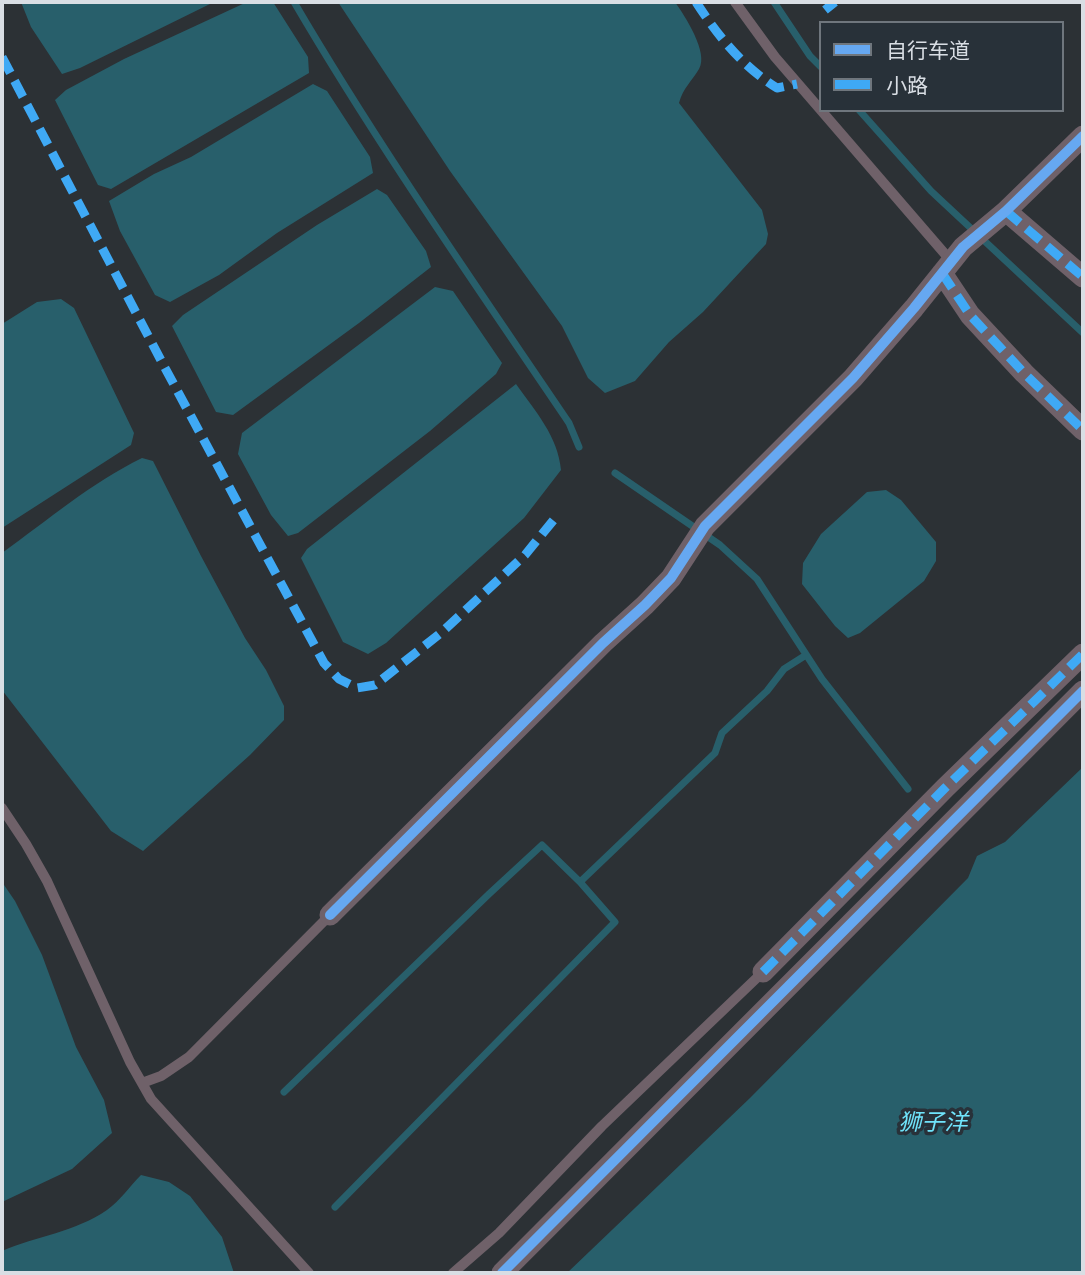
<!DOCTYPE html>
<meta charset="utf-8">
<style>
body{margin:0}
#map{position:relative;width:1085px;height:1275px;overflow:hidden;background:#2c3135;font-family:"Nunito Sans","Noto Sans SC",sans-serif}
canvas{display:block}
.frame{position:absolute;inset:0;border:4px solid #d9dee4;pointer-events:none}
.legend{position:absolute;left:819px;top:21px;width:245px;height:91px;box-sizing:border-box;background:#283139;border:2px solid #6f767d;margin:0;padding:9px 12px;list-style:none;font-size:21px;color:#d9dee4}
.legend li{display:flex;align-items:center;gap:14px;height:35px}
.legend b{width:35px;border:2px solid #6f767d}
</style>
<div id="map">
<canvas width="1085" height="1275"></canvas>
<div class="frame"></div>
<ul class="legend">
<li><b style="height:9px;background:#66a8f1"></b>自行车道</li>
<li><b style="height:9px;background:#3fa9f5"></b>小路</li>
</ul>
</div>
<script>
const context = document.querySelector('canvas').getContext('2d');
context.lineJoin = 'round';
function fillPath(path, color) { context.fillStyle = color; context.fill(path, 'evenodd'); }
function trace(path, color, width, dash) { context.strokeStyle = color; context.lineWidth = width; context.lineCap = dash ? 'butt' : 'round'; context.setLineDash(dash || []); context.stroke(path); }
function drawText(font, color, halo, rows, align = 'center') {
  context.font = font + ' "Nunito Sans","Noto Sans SC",sans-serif'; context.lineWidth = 7; context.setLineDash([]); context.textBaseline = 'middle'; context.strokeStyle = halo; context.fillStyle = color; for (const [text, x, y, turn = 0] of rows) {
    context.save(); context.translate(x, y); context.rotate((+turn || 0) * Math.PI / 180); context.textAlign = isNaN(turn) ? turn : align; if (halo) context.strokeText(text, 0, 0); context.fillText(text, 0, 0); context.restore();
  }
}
fillPath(new Path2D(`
 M21 2H214L80 68 62 74 31 27Z
 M247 2H273L308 57 309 73 111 189 98 185 55 100 66 90 124 59Z
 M338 2H675C685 16 709 53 699 69 692 81 683 88 679 103L762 210 768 234 766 244 703 312 669 342 635 381 605 393 588 378 562 326 450 171Z
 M313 84 327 91 370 157 373 173 277 233 219 275 170 302 155 295 120 231 109 201 154 174 191 157Z
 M377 189 387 195 426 251 431 267 359 323 233 415 216 412 172 326 183 315 317 225Z
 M435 287 453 291 502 363 496 374 430 431 298 533 288 536 271 515 238 454 242 433Z
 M61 299 74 308 134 433 131 445 2 528V324L37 302Z
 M516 384C535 411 558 436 561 470L524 518 386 643 368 654 343 642 301 558 307 549Z
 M142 458 153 461 201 556 245 638 266 670 284 706V720L250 755 143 851 111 831 2 690V553C48 520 91 483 142 458Z
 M886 490 901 500 936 542V561L924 581 860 633 848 638 835 626 802 584 803 563 821 534 867 492Z
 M1083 767V1273H567L750 1098 968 878 977 856 1005 842Z
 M2 882 15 901 42 955 76 1047 104 1100 112 1133 72 1169 2 1202Z
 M141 1175 169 1182 190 1196 222 1237 234 1273H2V1251C37 1236 75 1232 107 1210 120 1201 130 1186 141 1175Z`), '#285f6b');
trace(new Path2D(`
 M294 2C379 147 475 284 569 423L579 447
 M774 2 810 56 821 67
 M859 110 931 191 1083 333
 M615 473 720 545 757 579 822 679 908 789
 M284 1092 489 894 542 845 580 882
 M335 1207 615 922 580 882 715 753 722 733 767 691 784 669 806 655`), '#285f6b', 7);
trace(new Path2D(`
 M735 2 775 57 951 261
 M2 808 26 844 47 881 130 1062 151 1099 309 1273
 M142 1083 161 1076 189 1057 330 915
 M453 1273 499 1233 602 1126 763 972`), '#6f6169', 10);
trace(new Path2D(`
 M1006 211 1083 277
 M942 273 970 315 1024 373 1083 430
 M330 915 603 643 645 605 671 578 705 526 853 378 914 308 963 247 1006 211 1083 136
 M763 972 945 788 1083 654
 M502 1273 1083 691`), '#6f6169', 21);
trace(new Path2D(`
 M696 2C718 36 742 66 777 88L797 84
 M825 10 835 2
 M2 57 165 368 324 663 339 679 357 688 375 685 442 632 525 555 556 517
 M1006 211 1083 277
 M942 273 970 315 1024 373 1083 430
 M763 972 945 788 1083 654`), '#3fa9f5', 9, [18, 9]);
trace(new Path2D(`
 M330 915 603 643 645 605 671 578 705 526 853 378 914 308 963 247 1006 211 1083 136
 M502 1273 1083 691`), '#66a8f1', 10);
drawText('italic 23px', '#70e4fb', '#283139', [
 ["狮子洋",933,1124]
]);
</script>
